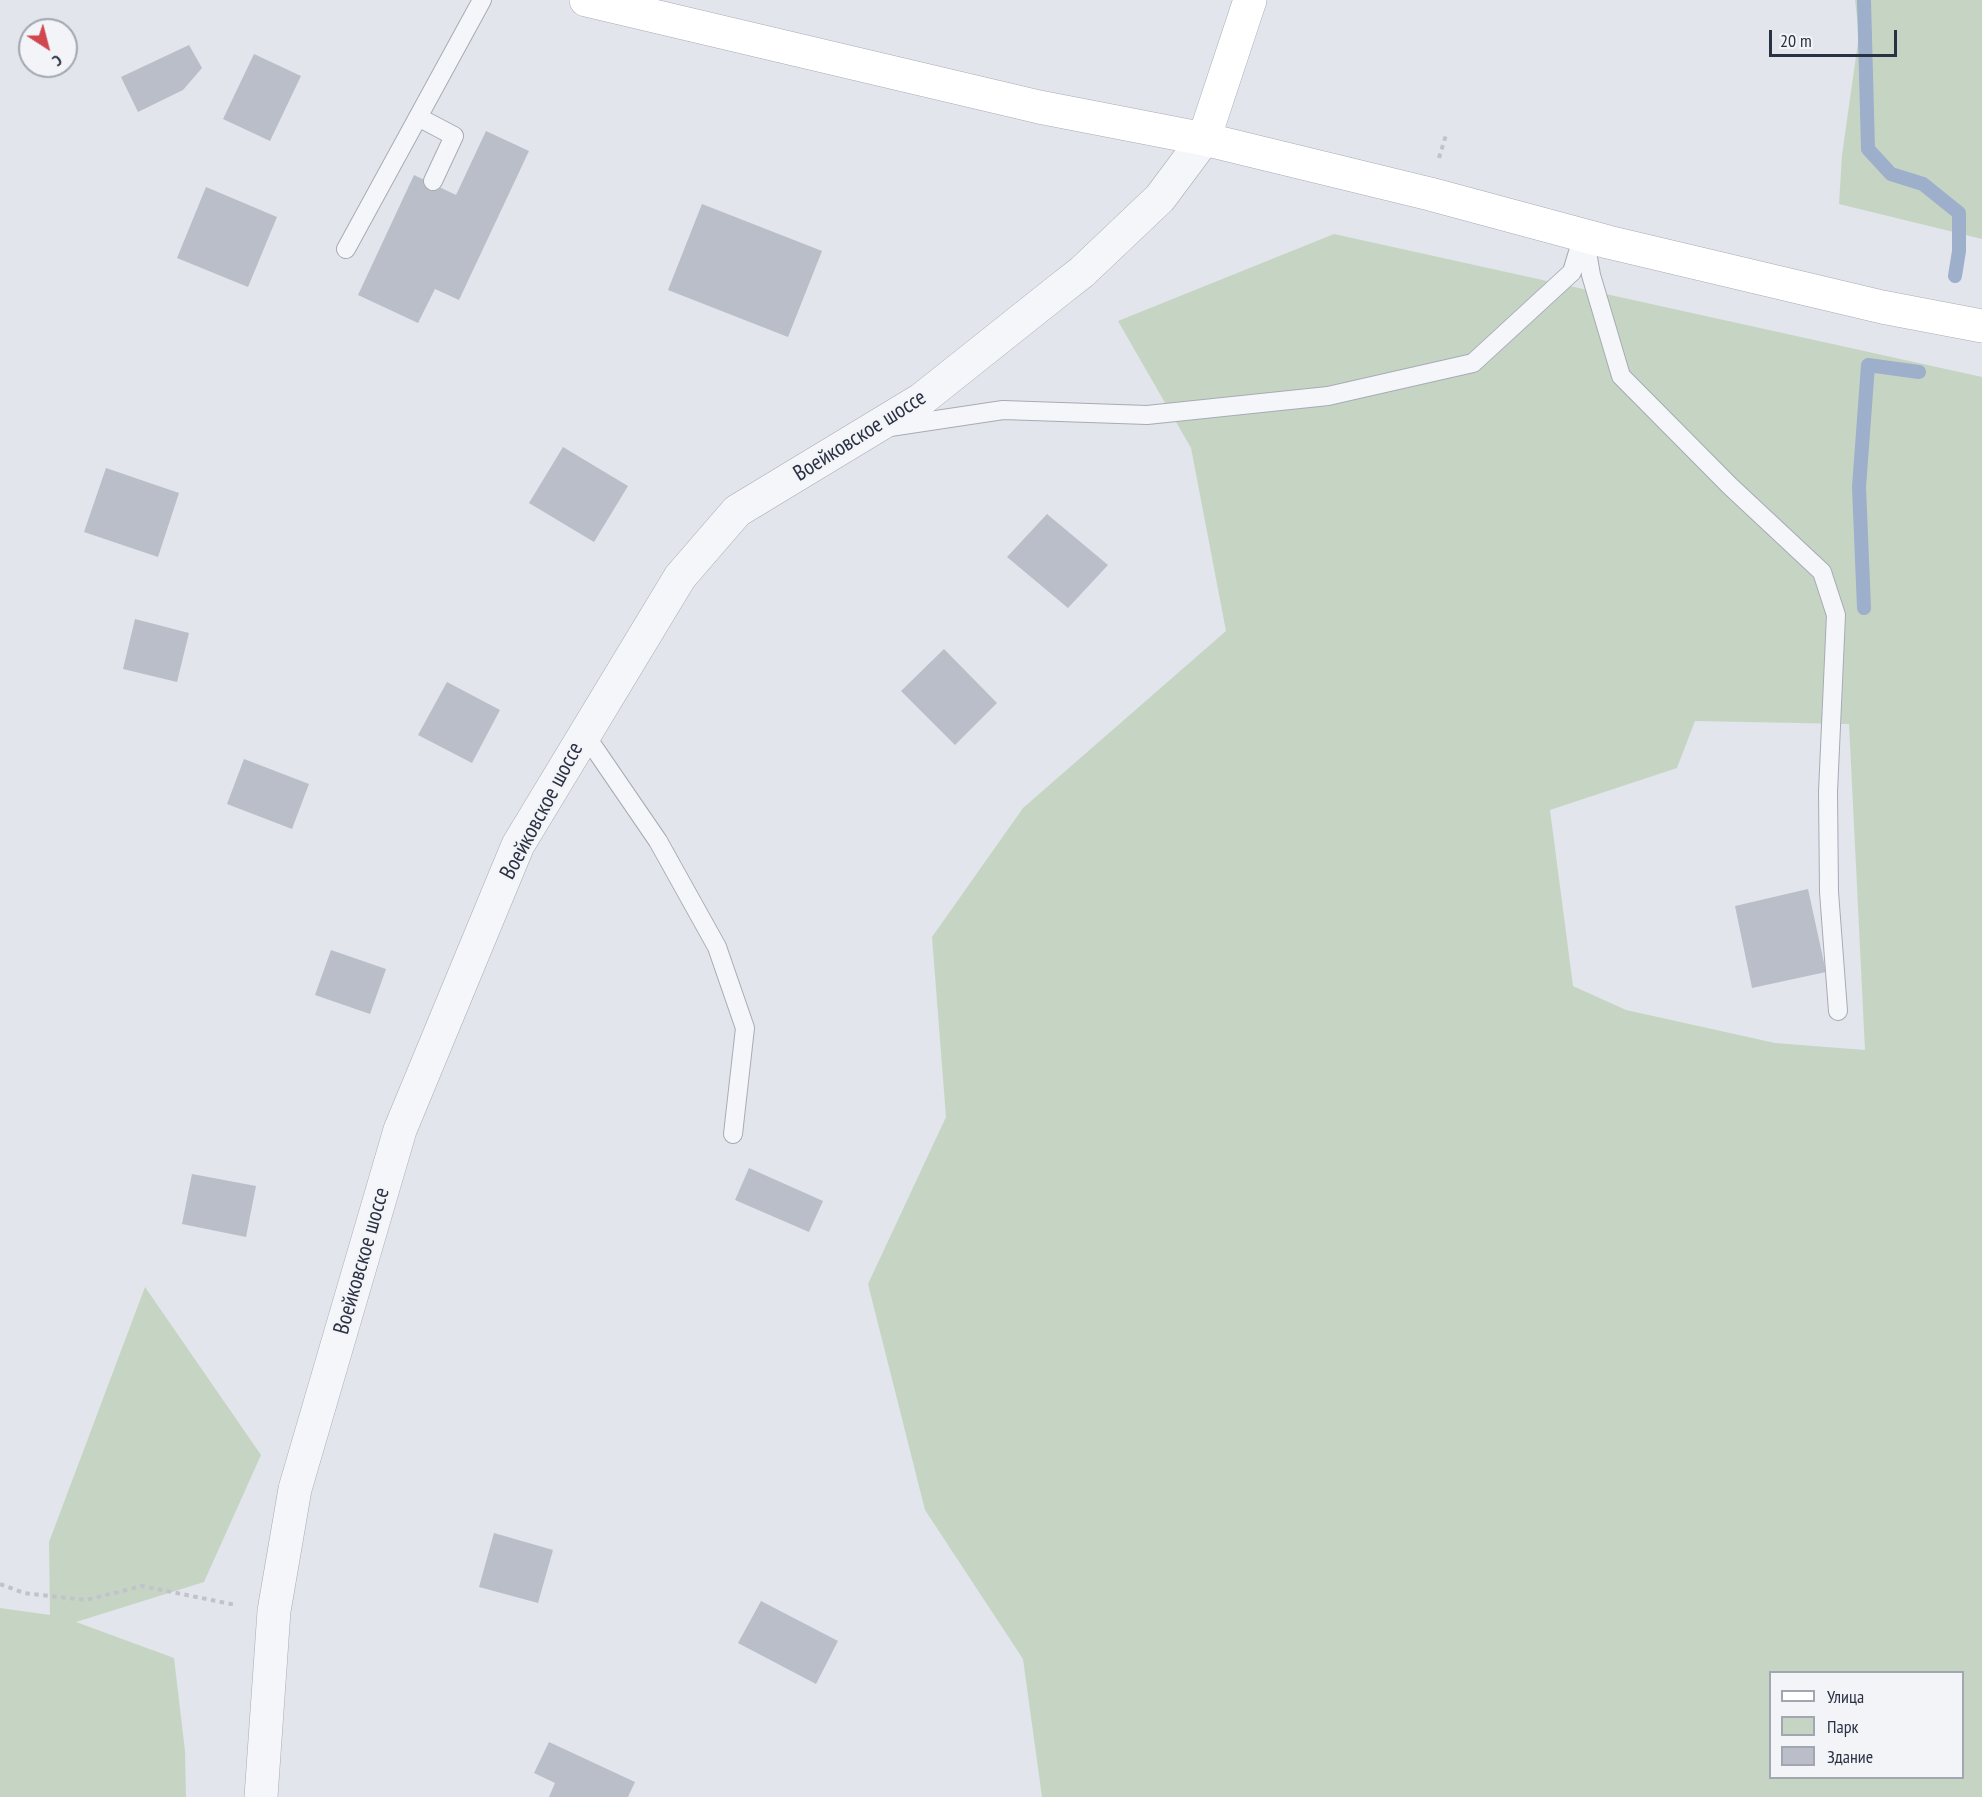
<!DOCTYPE html>
<meta charset="utf-8">
<style>
body{margin:0}
#map{position:relative;width:1982px;height:1797px;overflow:hidden;background:#e2e5eb;font-family:"PT Sans Narrow",sans-serif}
canvas{display:block}
.legend{position:absolute;left:1769px;top:1671px;width:195px;height:108px;box-sizing:border-box;background:#f2f4f8;border:2px solid #a2a6b0;margin:0;padding:8px 10px;list-style:none;font-size:18px;color:#2a3143}
.legend li{display:flex;align-items:center;gap:12px;height:30px}
.legend b{width:30px;border:2px solid #a2a6b0}
.north{position:absolute;left:18px;top:18px;width:60px;height:60px;box-sizing:border-box;background:#f2f4f8;border:2px solid #a2a6b0;border-radius:50%;rotate:144deg;font-size:16px;font-weight:700;line-height:24px;text-align:center;color:#2a3143}
.north::after{content:'';display:block;margin:auto;width:21px;height:27px;background:#d04750;clip-path:polygon(50% 0,100% 100%,50% 72%,0 100%)}
.scale{position:absolute;left:1769px;top:30px;width:128px;height:27px;box-sizing:border-box;border:3px solid #2a3143;border-top:0;padding-left:8px;font-size:18px;line-height:21px;white-space:nowrap;color:#2a3143;-webkit-text-stroke:4px #f2f4f8;paint-order:stroke}
</style>
<div id="map">
<canvas width="1982" height="1797"></canvas>
<ul class="legend">
<li><b style="height:8px;background:#fff"></b>Улица</li>
<li><b style="height:16px;background:#c6d5c3"></b>Парк</li>
<li><b style="height:16px;background:#b9bec8"></b>Здание</li>
</ul>
<div class="north">С</div>
<div class="scale">20 m</div>
</div>
<script>
const context = document.querySelector('canvas').getContext('2d');
context.lineJoin = 'round';
function fillPath(path, color) { context.fillStyle = color; context.fill(path, 'evenodd'); }
function trace(path, color, width, dash) { context.strokeStyle = color; context.lineWidth = width; context.lineCap = dash ? 'butt' : 'round'; context.setLineDash(dash || []); context.stroke(path); }
function drawText(font, color, halo, rows, align = 'center') {
  context.font = font + ' "PT Sans Narrow",sans-serif'; context.lineWidth = 4.5; context.setLineDash([]); context.textBaseline = 'middle'; context.strokeStyle = halo; context.fillStyle = color; for (const [text, x, y, turn = 0] of rows) {
    context.save(); context.translate(x, y); context.rotate((+turn || 0) * Math.PI / 180); context.textAlign = isNaN(turn) ? turn : align; if (halo) context.strokeText(text, 0, 0); context.fillText(text, 0, 0); context.restore();
  }
}
fillPath(new Path2D(`
 M1855 0H1982V239L1839 204 1842 155 1859 35Z
 M1334 234 1982 377V1797H1042L1023 1659 925 1510 868 1284 946 1117 932 937 1023 808 1226 631 1191 448 1118 321ZM1695 721 1849 724 1865 1050 1775 1043 1626 1010 1573 986 1550 810 1677 768ZM1770 1672H1962V1778H1770Z
 M145 1287 261 1455 204 1582 76 1622 174 1658 185 1751 186 1797H0V1608L50 1615 49 1542Z`), '#c6d5c3');
trace(new Path2D(`
 M1864 0 1868 149 1891 174 1923 184 1959 213V251L1955 276
 M1864 608 1859 487 1868 365 1919 372`), '#9dafcb', 14);
fillPath(new Path2D(`
 M189 45 202 68 183 90 138 112 121 77Z
 M254 54 301 76 270 141 223 119Z
 M486 131 529 151 459 300 435 289 418 323 358 295 414 175 456 195Z
 M206 187 277 217 248 287 177 258Z
 M702 204 822 251 788 337 668 290Z
 M563 447 628 486 594 542 529 503Z
 M106 468 179 493 158 557 84 532Z
 M1047 514 1108 565 1068 608 1007 557Z
 M135 619 189 633 177 682 123 669Z
 M944 649 997 703 955 745 901 691Z
 M447 682 500 710 472 763 418 735Z
 M244 759 309 784 292 829 227 804Z
 M1808 889 1826 972 1752 988 1735 906Z
 M331 950 386 969 370 1014 315 995Z
 M749 1168 823 1201 809 1232 735 1200Z
 M192 1174 256 1186 246 1237 182 1224Z
 M494 1533 553 1550 538 1603 479 1587Z
 M761 1601 838 1641 816 1684 738 1643Z
 M549 1742 635 1782 628 1797H549L555 1783 534 1773Z`), '#b9bec8');
const service = new Path2D(`
 M418 117 454 136 433 181
 M1584 235 1591 275 1621 376 1730 486 1822 572 1836 615 1828 792 1829 892 1838 1011
 M346 249 482 0
 M890 427 1003 410 1147 415 1328 396 1473 363 1572 272 1582 239
 M584 733 658 841 717 947 745 1028 733 1134`);
const tertiary = new Path2D(`
 M261 1797 274 1611 295 1489 400 1130 518 845 680 577 737 511 922 399 1059 290 1082 272 1160 198 1204 139`);
const secondary = new Path2D(`
 M586 0 1039 107 1204 139 1430 194 1608 242 1882 307 1982 326
 M1204 139 1250 0`);
trace(service, '#a7abb5', 20);
trace(tertiary, '#a7abb5', 34);
trace(secondary, '#a7abb5', 34);
trace(new Path2D(`
 M1439 158 1446 135
 M0 1584 24 1593 86 1600 142 1586 236 1605`), '#c0c3ca', 4, [4.5, 4.5]);
trace(service, '#f5f6f9', 18);
trace(tertiary, '#f5f6f9', 33);
trace(secondary, '#fff', 33);
drawText('22px', '#2a3143', '#f2f4f8', [
 ["Воейковское шоссе",860,436,-32],
 ["Воейковское шоссе",542,811,-62],
 ["Воейковское шоссе",362,1261,-74]
]);
</script>
